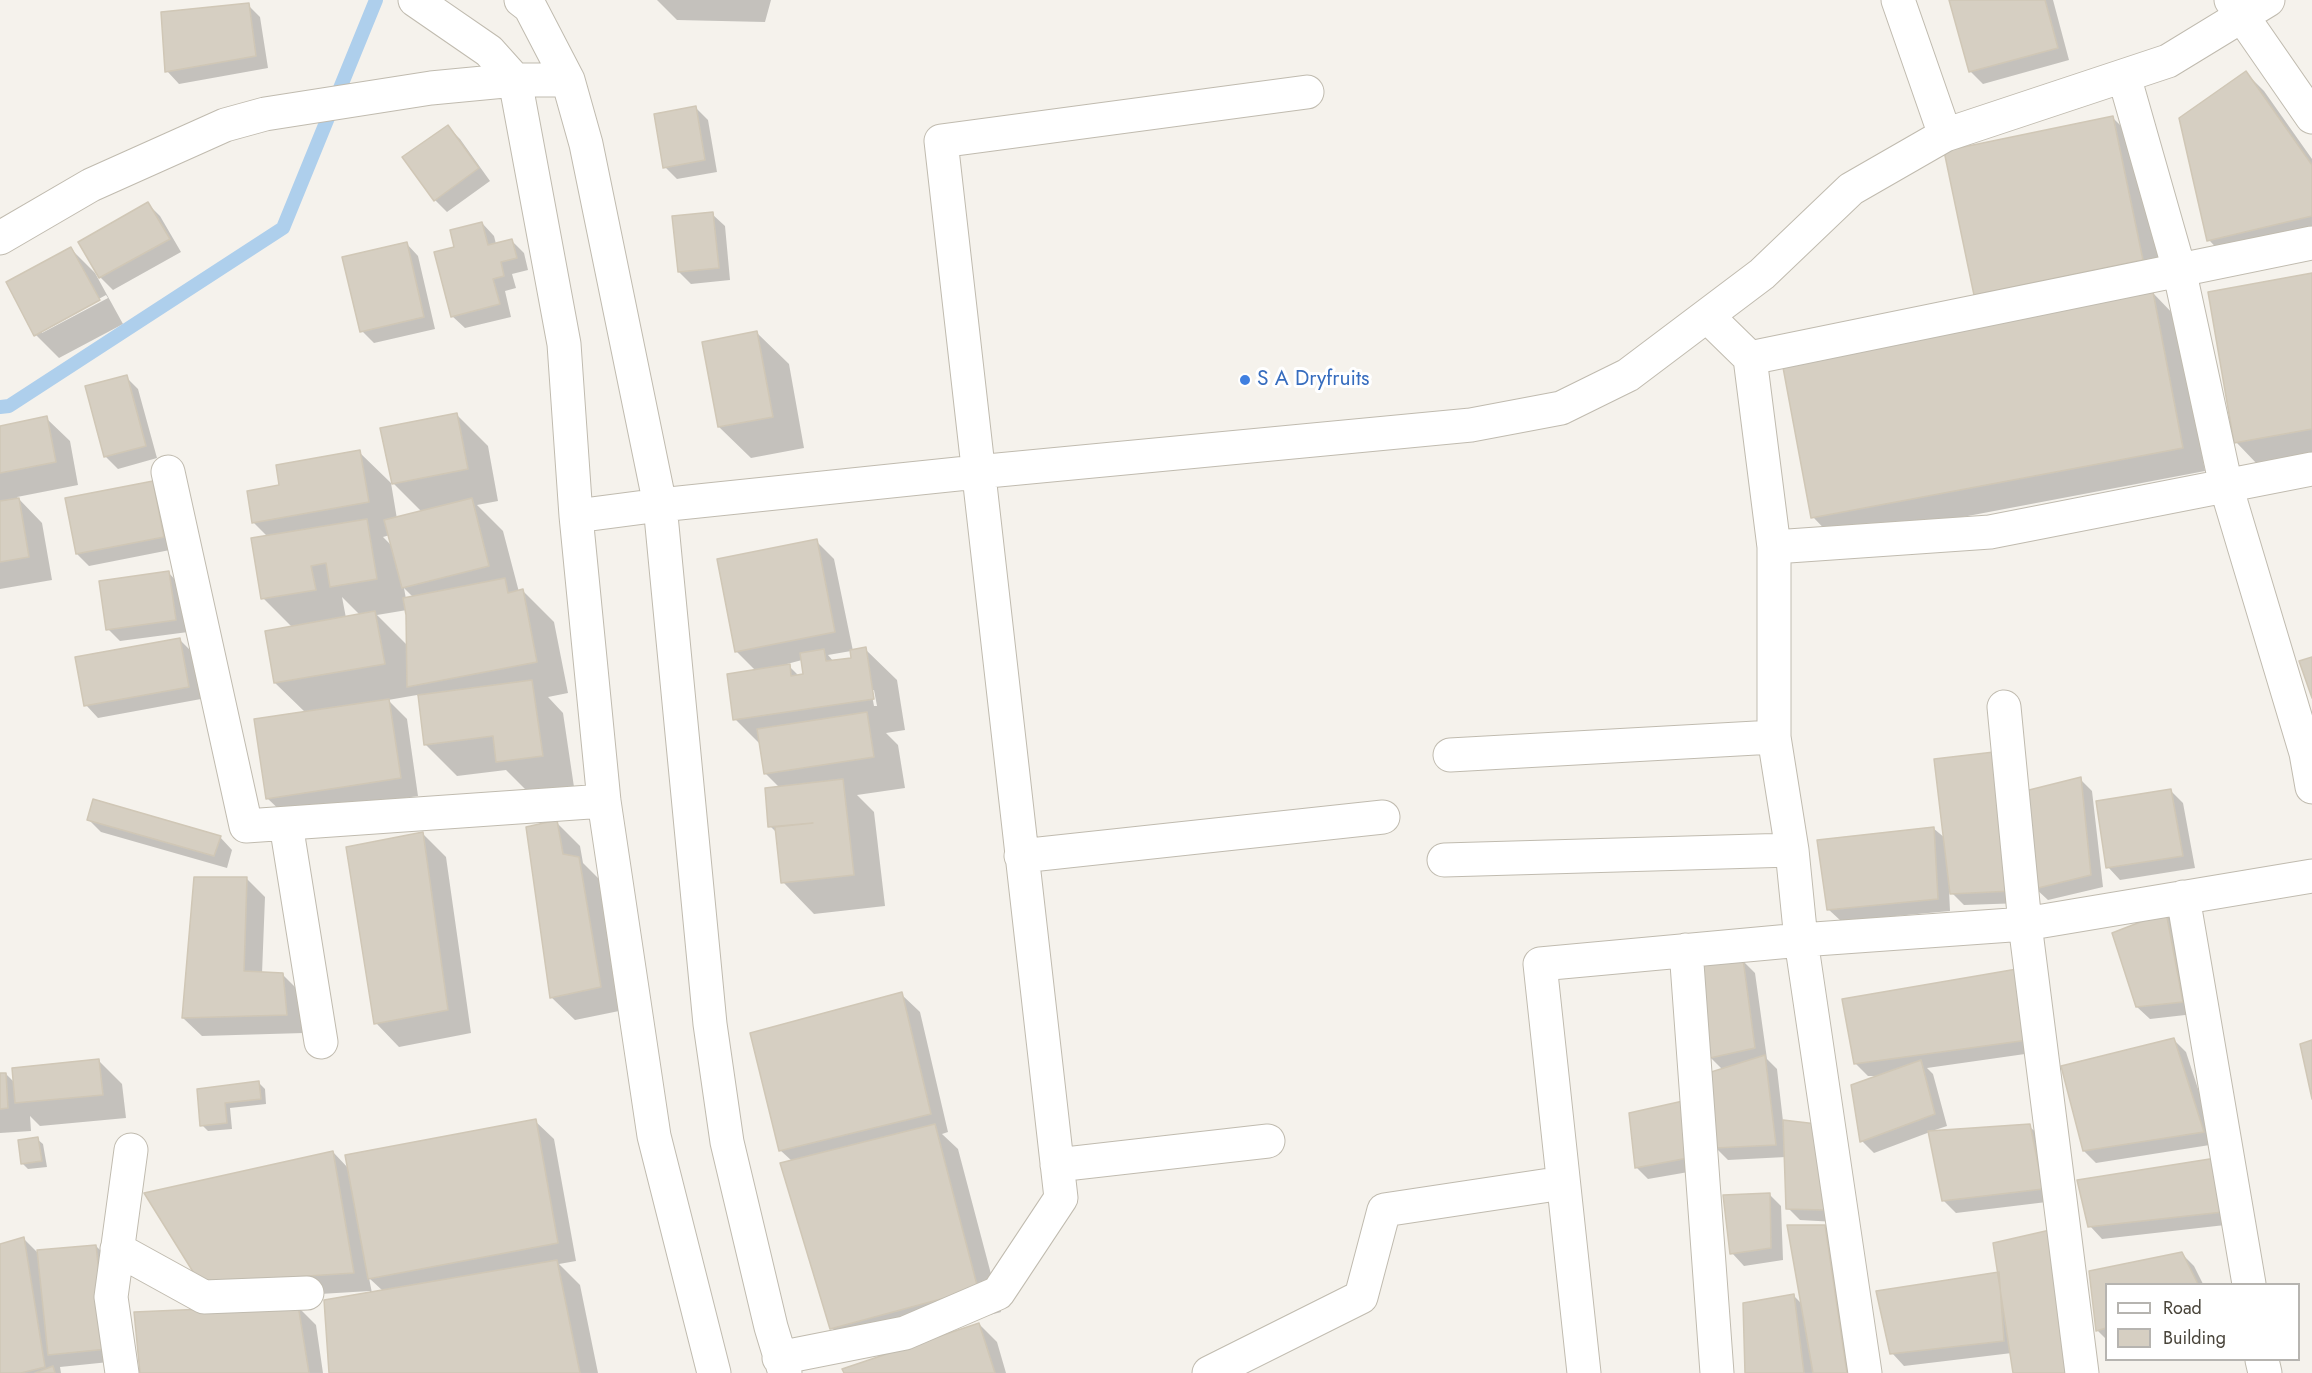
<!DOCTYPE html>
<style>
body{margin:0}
#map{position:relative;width:2312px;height:1373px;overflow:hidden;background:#f5f2ec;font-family:Jost,sans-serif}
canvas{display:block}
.legend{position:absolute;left:2105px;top:1283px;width:195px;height:78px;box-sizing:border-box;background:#fff;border:2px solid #b6b4b0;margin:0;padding:8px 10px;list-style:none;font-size:18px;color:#49443a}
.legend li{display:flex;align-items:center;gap:12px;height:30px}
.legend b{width:30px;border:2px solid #b6b4b0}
</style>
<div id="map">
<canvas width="2312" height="1373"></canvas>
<ul class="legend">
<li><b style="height:8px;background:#fff"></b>Road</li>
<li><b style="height:16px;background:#d6cfc2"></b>Building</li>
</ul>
</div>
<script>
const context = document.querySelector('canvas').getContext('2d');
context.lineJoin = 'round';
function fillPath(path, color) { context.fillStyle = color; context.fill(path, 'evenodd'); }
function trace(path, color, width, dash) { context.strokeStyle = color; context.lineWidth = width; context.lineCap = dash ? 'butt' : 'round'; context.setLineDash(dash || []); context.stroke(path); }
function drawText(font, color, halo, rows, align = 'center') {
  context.font = font + ' Jost,sans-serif'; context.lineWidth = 6; context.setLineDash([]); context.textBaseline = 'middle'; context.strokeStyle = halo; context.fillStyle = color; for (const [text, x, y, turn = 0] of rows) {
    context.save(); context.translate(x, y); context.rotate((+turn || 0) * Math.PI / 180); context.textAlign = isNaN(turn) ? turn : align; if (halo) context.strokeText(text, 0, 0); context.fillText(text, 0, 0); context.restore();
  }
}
fillPath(new Path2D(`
 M657 0H771L765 22 677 20Z
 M1951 0H2053L2069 60 1983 84 1970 71Z
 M248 5 260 17 268 68 179 84 167 71Z
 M2246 73 2264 91 2312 159V239L2227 259 2209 240Z
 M696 108 708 120 717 172 677 179 665 167Z
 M2113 118 2136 141 2166 283 1999 318 1975 294Z
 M448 127 460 139 490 181 447 212 435 200Z
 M148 204 160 216 181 252 113 290 99 276Z
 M712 214 725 226 730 280 691 284 679 272Z
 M482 223 494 236 496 244 511 240 524 253 528 270 512 274 516 288 505 291 511 317 465 328 452 316 456 249Z
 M406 243 418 256 435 329 374 343 362 331Z
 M71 249 95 273 123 324 59 358 36 335ZM106 295 108 298 42 333V330Z
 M2312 275V457L2259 466 2236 442Z
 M2153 293 2176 317 2205 471 1836 541 1813 517Z
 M757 333 789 364 804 448 751 458 719 427Z
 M126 377 138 389 157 458 118 469 105 456Z
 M456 414 488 446 498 501 477 505 503 531 519 592 523 591 554 622 568 693 548 697 563 713 574 787 529 793 506 770 457 776 426 745 420 698 417 695 388 700 407 719 418 796 286 816 267 798 306 713 275 683 292 627 263 598 268 537 253 522 281 486 359 452 391 483 397 519 422 512 394 484ZM390 535 393 547 383 537ZM404 588 413 597 406 599ZM342 597 360 615 346 618ZM407 610 408 646 377 615Z
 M46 418 70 441 78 485 17 497 42 523 52 580 0 589V427Z
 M152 483 165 495 175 549 89 566 77 554Z
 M816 541 834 559 853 651 865 649 897 680 905 730 886 733 898 745 905 788 857 795 874 812 885 906 814 914 783 882 778 834 770 826 780 788 765 773 761 745 735 719 756 671 737 652 718 560ZM851 651 853 659 834 662 828 655ZM802 660 804 676H799L787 664ZM871 690H874L877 706H874Z
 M168 572 180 585 188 632 120 641 108 629Z
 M180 640 192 652 201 699 98 718 86 705Z
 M2080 779 2092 791 2103 887 2048 900 2035 888Z
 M2170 790 2183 803 2195 868 2120 880 2108 867Z
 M88 819 220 837 232 850 227 868 101 832Z
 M556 822 580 846 583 863 602 882 624 1010 575 1020 551 997Z
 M1933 828 2023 903 1964 905 1949 890 1950 911 1841 921 1828 909Z
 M423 834 446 857 471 1033 399 1047 376 1023Z
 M246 878 265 897 262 974 283 975 301 993 304 1033 202 1036 183 1018Z
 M2166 913 2178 926 2194 1014 2150 1019 2137 1007Z
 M1743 961 1755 973 1767 1059 1777 1069 1783 1121 1836 1222 1800 1220 1788 1208 1786 1157 1728 1160 1716 1148 1723 1070 1711 1058Z
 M2017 971 2039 1052 1927 1068 1933 1074 1947 1126 1932 1131 2029 1126 2042 1138 2055 1201 1956 1213 1943 1200 1930 1132 1874 1153 1862 1141 1880 1076H1868L1856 1064Z
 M901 994 920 1012 948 1132 942 1134 958 1149 1001 1312 855 1351 832 1328 792 1161 780 1150Z
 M2174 1040 2186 1052 2216 1144 2096 1163 2084 1151Z
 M99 1061 122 1084 126 1118 40 1126 30 1116 31 1131 0 1133V1074H6L15 1083Z
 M259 1083 265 1089 266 1104 230 1108 232 1129 208 1131 202 1125 198 1090Z
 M1631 1114 1700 1170 1648 1179 1636 1167Z
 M535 1121 554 1139 576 1261 559 1264 580 1285 598 1373H331L370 1291 220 1300 333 1152 349 1169ZM369 1278 383 1291 372 1293Z
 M37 1139 43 1144 47 1167 28 1169 22 1163Z
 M2216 1160 2234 1224 2102 1239 2090 1226Z
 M1769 1194 1781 1206 1783 1260 1744 1266 1732 1253Z
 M1824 1226 1837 1239 1857 1373H1746L1793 1295 1803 1305Z
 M24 1239 37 1252 96 1246 108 1258 119 1361 60 1367 61 1373H0V1245Z
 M2182 1254 2194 1266 2203 1284H2106V1339L2097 1330 2091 1272Z
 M1999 1273 2076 1373H2015L2012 1353 1904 1366 1892 1353Z
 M298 1307 316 1325 323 1373H142Z
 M979 1324 997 1342 1006 1373H845Z`), '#0003');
trace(new Path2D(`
 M0 407 9 406 283 228 376 0`), '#aecfec', 14);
const building = new Path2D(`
 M1949 0H2045L2058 48 1969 72Z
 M249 3 256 56 165 72 161 12Z
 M2246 71 2312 165V216L2207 241 2179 118Z
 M696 106 705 160 663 168 654 114Z
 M2113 116 2143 260 1974 295 1944 151Z
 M448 125 479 168 434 201 402 157Z
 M148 202 170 239 99 278 78 242Z
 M713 212 719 268 678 272 672 216Z
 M482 222 488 245 512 239 517 258 501 262 504 276 493 279 500 304 451 317 434 252 454 247 450 230Z
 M407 242 424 317 360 332 342 257Z
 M71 247 100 300 34 336 6 282Z
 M2312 273V429L2234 443 2208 292Z
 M2153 292 2183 448 1811 518 1782 362Z
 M757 331 773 417 718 427 702 342Z
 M127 375 146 446 104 457 85 386Z
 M457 413 468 469 392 484 380 428Z
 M47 416 56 462 0 473V426Z
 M360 450 369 502 252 523 247 491 279 485 276 465Z
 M153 481 164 537 76 554 65 498Z
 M19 498 29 557 0 562V501Z
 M472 498 489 566 402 588 384 520Z
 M367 519 377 579 330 587 326 563 311 566 316 590 261 599 251 538Z
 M817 539 835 632 735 652 717 559Z
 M169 571 176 620 106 630 99 581Z
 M505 578 508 593 523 589 537 662 407 687 406 615 403 598Z
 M375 611 385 664 274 683 265 631Z
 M180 638 189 687 84 706 75 657Z
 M866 647 874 699 733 720 727 674 790 664 791 676 803 674 800 653 824 649 826 661 851 658 850 650Z
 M2312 657V698L2299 661Z
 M532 680 543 756 496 762 493 736 424 745 418 695Z
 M389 699 401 778 266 799 254 719Z
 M867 712 874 757 764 774 757 729Z
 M1994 752 2012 891 1950 894 1934 759Z
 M2081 777 2091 875 2034 889 2025 791Z
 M843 779 854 875 781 883 775 827 813 823 768 827 765 788Z
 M2171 789 2183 856 2106 868 2096 801Z
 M93 799 221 836 214 856 87 820Z
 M557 820 563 854 579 857 601 987 550 998 526 827Z
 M1934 827 1938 899 1827 910 1817 840Z
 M423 832 448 1010 374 1024 346 847Z
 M194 877H247L244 971 283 973 287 1015 182 1018Z
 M2166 912 2183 1002 2136 1007 2112 933Z
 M1743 959 1755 1048 1710 1058 1697 961Z
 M2017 969 2028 1040 1854 1064 1842 999Z
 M902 992 931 1114 779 1151 750 1033Z
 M2174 1038 2204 1132 2083 1151 2061 1066Z
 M2312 1040V1099L2300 1044Z
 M1765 1055 1776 1145 1715 1148 1708 1073Z
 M99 1059 103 1095 15 1103 12 1068Z
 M1921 1060 1935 1114 1860 1142 1851 1085Z
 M0 1073H6L8 1108 0 1109Z
 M259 1081 261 1099 225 1103 227 1123 200 1126 197 1089Z
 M1683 1101 1688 1158 1635 1168 1629 1113Z
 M536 1119 558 1243 368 1279 345 1155Z
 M1783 1120 1817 1124 1824 1210 1786 1209Z
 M935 1124 978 1289 830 1329 780 1163Z
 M2030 1124 2043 1189 1942 1201 1928 1131Z
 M38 1137 42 1161 21 1164 18 1140Z
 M333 1151 354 1273 200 1283 144 1193Z
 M2216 1158 2223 1212 2088 1227 2077 1180Z
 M1770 1193 1771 1248 1730 1254 1723 1195Z
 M1787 1225H1825L1847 1373H1813Z
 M2063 1227 2065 1373H2013L1993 1243Z
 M24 1237 45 1367 21 1373H0V1244Z
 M96 1245 107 1349 48 1355 37 1250Z
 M2182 1252 2198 1284H2106V1328L2096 1331 2089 1271Z
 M557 1260 580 1373H329L324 1300Z
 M1999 1272 2004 1341 1890 1354 1876 1291Z
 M1794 1294 1804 1373H1745L1743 1303Z
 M298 1305 309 1373H140L134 1312Z
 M979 1323 995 1373H844L842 1369Z
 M53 1366 55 1373H35Z`);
fillPath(building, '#d6cfc2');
trace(building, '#d0c7b6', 1.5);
const minor = new Path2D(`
 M415 0 489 51 515 80 564 344 576 516 604 801 654 1136 714 1373
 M521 0 530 7 568 80 586 144 660 505 710 1024 727 1142 771 1327 785 1373
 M1898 0 1945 135
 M2231 0 2312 117
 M2124 76 2179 269 2226 486 2306 753 2312 787
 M0 238 91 185 225 125 265 114 431 88 515 80H568
 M1707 316 1750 358 1774 547V737L1792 850 1801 940 1865 1373
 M1750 358 2312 243
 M168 472 246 826 604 801
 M576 516 660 505 977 472 1471 425 1561 408 1628 375 1762 274 1851 189 1945 135 2168 61 2268 0
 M1774 547 1990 532 2312 469
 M2004 707 2025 924 2082 1373
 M1450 755 1774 737
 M286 824 321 1042
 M1021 856 1383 817
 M1444 860 1792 850
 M2183 897 2249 1284
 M1686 950 1717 1373
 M1057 1165 1268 1141
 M117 1249 204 1297 307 1293
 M779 1358 905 1333 998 1293 1061 1198 941 141 1307 92
 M2262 1360 2265 1373
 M122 1373 111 1297 131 1150
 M1209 1373 1361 1297 1384 1210 1563 1183
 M1584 1373 1540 964 1801 940 2025 924 2312 876`);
trace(minor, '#c0bbaf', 35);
trace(minor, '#fff', 33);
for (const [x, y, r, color] of [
 [1245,380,6,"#3f7fe0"]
]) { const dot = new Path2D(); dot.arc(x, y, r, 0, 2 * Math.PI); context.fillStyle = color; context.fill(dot); trace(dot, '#fff', 2); }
drawText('21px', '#366cbe', '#fff', [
 ["S A Dryfruits",1257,380]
], 'left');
</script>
